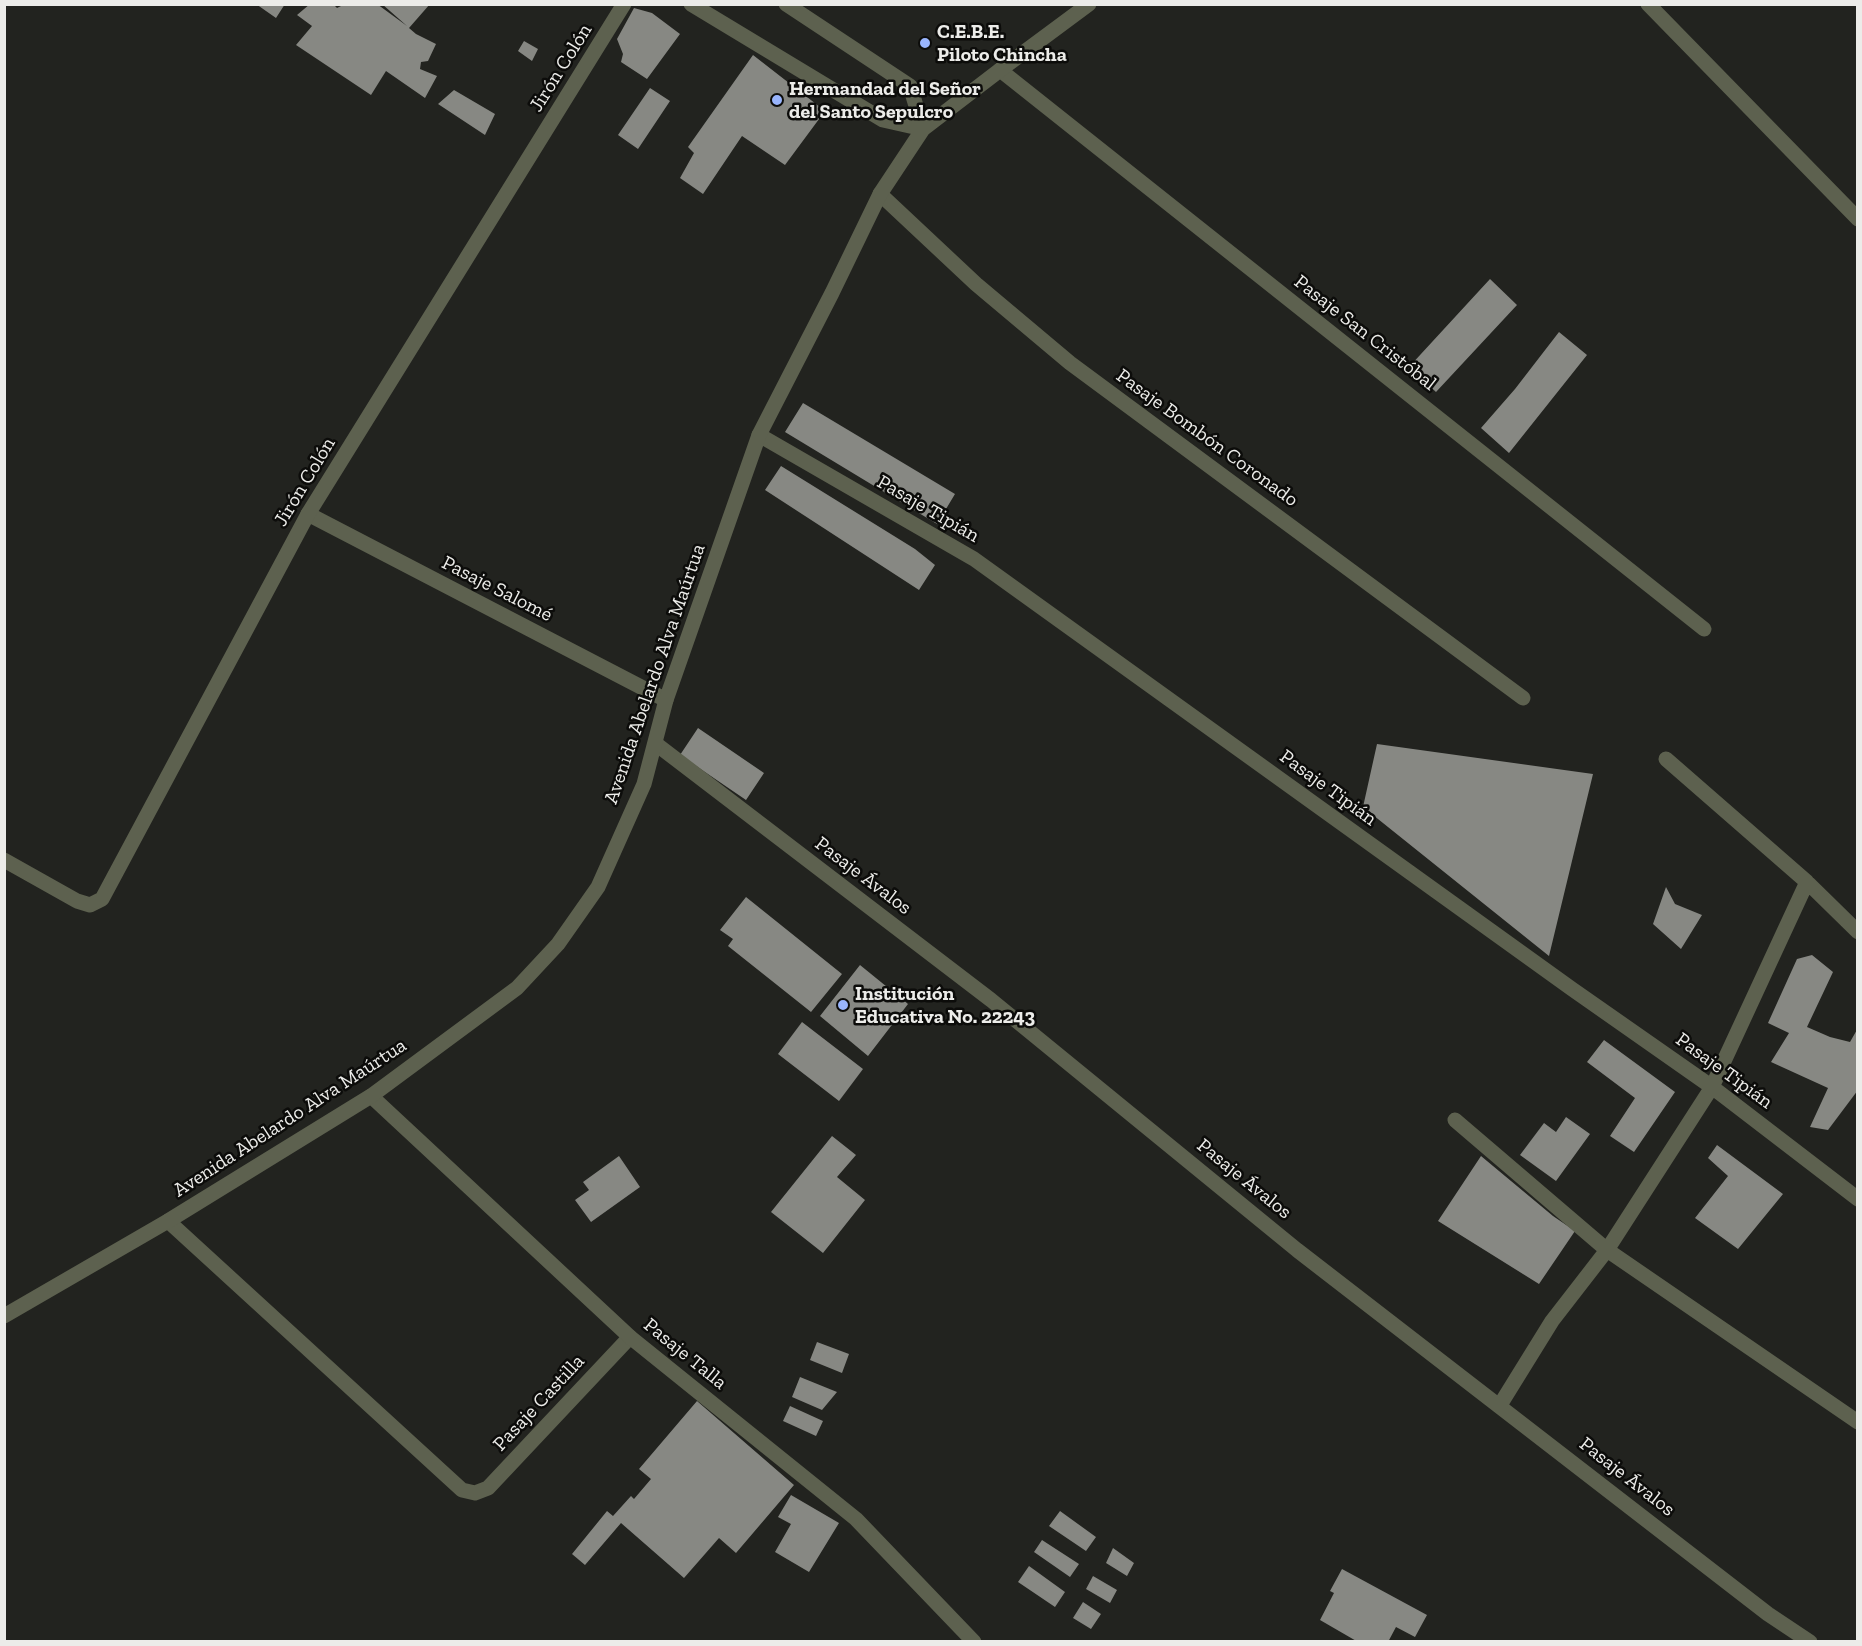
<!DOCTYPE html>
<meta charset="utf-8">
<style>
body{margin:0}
#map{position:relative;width:1862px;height:1646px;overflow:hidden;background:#22231f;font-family:"Zilla Slab",serif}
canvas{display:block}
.frame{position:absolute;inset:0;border:6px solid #ecece9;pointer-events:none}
</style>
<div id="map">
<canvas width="1862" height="1646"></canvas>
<div class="frame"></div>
</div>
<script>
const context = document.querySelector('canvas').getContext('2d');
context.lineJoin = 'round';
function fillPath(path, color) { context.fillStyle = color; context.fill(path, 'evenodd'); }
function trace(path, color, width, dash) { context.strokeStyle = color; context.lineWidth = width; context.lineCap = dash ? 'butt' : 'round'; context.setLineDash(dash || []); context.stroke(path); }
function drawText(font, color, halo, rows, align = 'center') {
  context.font = font + ' "Zilla Slab",serif'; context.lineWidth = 5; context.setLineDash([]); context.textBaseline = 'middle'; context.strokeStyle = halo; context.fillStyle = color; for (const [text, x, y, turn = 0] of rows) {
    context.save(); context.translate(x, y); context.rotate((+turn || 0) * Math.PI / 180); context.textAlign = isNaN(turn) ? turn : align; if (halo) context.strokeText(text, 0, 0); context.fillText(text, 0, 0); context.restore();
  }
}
fillPath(new Path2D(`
 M256 4H285L276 18Z
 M310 4H333L337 8 345 4H377L407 26 382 4H430L409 28 416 34 436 44 428 61 421 62 420 69 437 76 425 98 386 71 371 95 296 45 312 26 297 15Z
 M634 8 652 13 680 34 647 79 621 62 623 54 617 39Z
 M524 41 538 49 532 61 518 51Z
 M753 55 825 111 785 165 742 136 703 194 680 178 694 153 688 147Z
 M650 88 670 101 638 149 618 135Z
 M454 90 495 114 485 135 438 104Z
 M1490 279 1517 305 1436 392 1409 367Z
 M1559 332 1587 355 1509 453 1481 428 1515 389Z
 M803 403 955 494 937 524 785 432Z
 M781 466 915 549 935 565 919 590 765 490Z
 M698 728 764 773 746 800 680 755Z
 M1377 744 1593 774 1549 956 1363 807Z
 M1666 887 1675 904 1702 915 1681 949 1653 924Z
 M746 897 842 974 811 1012 728 946 733 939 720 930Z
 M1812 955 1833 972 1807 1027 1830 1037 1850 1042 1858 1028V1090L1828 1130 1810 1127 1828 1088 1771 1062 1789 1033 1768 1023 1797 959Z
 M860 965 908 1004 868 1056 820 1016Z
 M802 1022 863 1069 839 1101 778 1054Z
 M1604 1040 1675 1092 1634 1152 1610 1136 1635 1098 1587 1062Z
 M1566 1117 1590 1134 1556 1181 1520 1155 1544 1123 1556 1132Z
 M832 1136 856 1155 837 1177 865 1200 823 1253 771 1212Z
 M1717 1145 1783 1194 1738 1249 1695 1218 1728 1176 1708 1158Z
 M619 1156 640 1187 591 1222 575 1200 589 1190 583 1182Z
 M1481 1156 1553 1216 1575 1231 1539 1284 1438 1221Z
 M817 1342 849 1354 842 1373 810 1360Z
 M800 1377 837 1392 822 1410 792 1397Z
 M697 1401 794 1485 736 1553 719 1538 684 1578 621 1523 585 1565 572 1554 607 1511 613 1516 631 1496 634 1499 651 1479 639 1469Z
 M790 1406 823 1421 816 1436 783 1421Z
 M791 1495 839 1523 809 1572 775 1552 791 1524 778 1517Z
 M1060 1511 1096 1537 1086 1551 1049 1526Z
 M1042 1540 1079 1564 1070 1577 1034 1552Z
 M1113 1548 1134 1563 1127 1576 1106 1563Z
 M1029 1566 1065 1592 1055 1607 1018 1582Z
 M1342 1569 1427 1615 1415 1637 1396 1627 1388 1642H1358L1320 1620 1334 1593 1330 1591Z
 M1093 1576 1117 1590 1110 1603 1086 1589Z
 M1083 1602 1101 1614 1091 1629 1073 1618Z`), '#878883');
trace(new Path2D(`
 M1648 4 1858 219
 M1000 70 1704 629
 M308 514 666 700
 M168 1221 462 1490 475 1493 488 1488 630 1337`), '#5d614f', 15);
trace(new Path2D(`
 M880 194 976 284 1070 363 1523 698
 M759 435 974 559 1572 989 1712 1087 1858 1199
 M656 744 991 1000 1297 1250 1768 1614 1810 1642
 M1666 759 1807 882 1858 932
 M4 860 77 901 90 905 102 899 308 514 624 4
 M371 1096 630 1337 856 1519 974 1642
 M1455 1120 1607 1250 1858 1422
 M1500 1405 1552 1321 1607 1250 1712 1087 1807 882`), '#5d614f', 15);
trace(new Path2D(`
 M691 4 883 120 923 129
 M786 4 910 86 923 129
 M4 1316 168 1221 371 1096 517 988 558 944 598 887 644 784 666 700 759 435 832 293 880 194 923 129 1000 70 1089 4`), '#5d614f', 15);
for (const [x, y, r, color] of [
 [925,43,6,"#99b5fd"],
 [777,100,6,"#99b5fd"],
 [843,1005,6,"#99b5fd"]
]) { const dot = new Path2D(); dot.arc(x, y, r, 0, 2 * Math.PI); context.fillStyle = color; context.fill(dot); trace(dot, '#0c0c0a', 2); }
drawText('bold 20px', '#ecece9', '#0c0c0a', [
 ["C.E.B.E.",937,32],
 ["Piloto Chincha",937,55],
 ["Hermandad del Señor",789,89],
 ["del Santo Sepulcro",789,112],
 ["Institución",855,994],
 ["Educativa No. 22243",855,1017]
], 'left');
drawText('20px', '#ecece9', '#0c0c0a', [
 ["Jirón Colón",561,68,-58],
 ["Pasaje San Cristóbal",1365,333,38],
 ["Pasaje Bombón Coronado",1207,438,36],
 ["Jirón Colón",305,482,-59],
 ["Pasaje Tipián",928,509,30],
 ["Pasaje Salomé",497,589,27],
 ["Avenida Abelardo Alva Maúrtua",655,674,-71],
 ["Pasaje Tipián",1328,788,36],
 ["Pasaje Ávalos",863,876,37],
 ["Pasaje Tipián",1724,1071,36],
 ["Avenida Abelardo Alva Maúrtua",290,1118,-33],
 ["Pasaje Ávalos",1244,1179,39],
 ["Pasaje Talla",685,1354,39],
 ["Pasaje Castilla",539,1403,-47],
 ["Pasaje Ávalos",1627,1477,38]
]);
</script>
